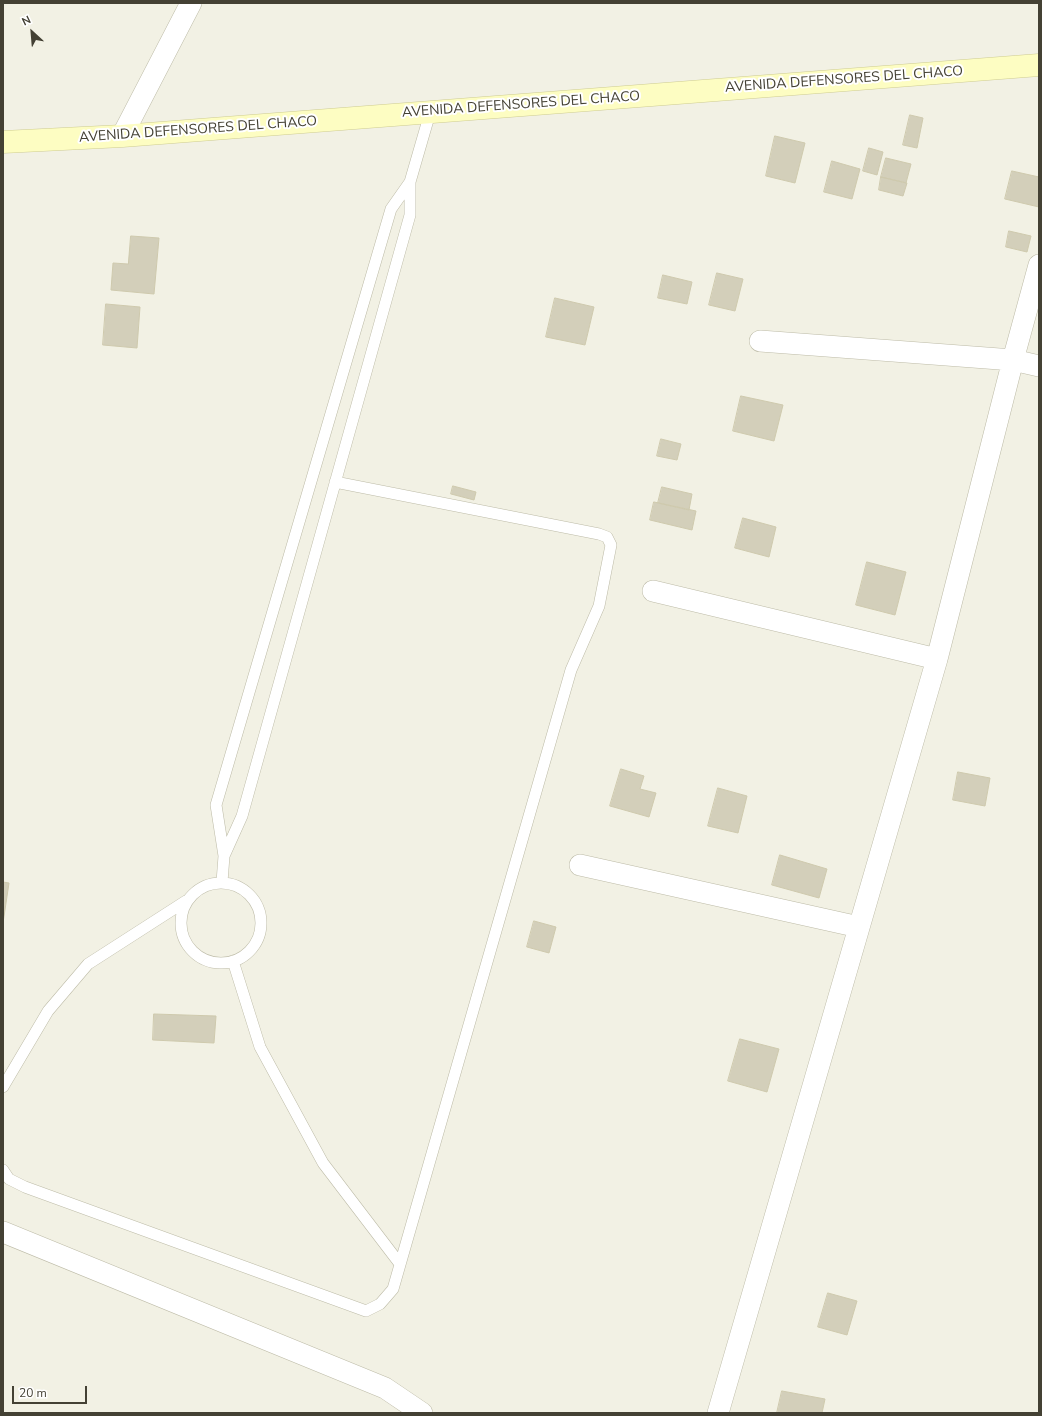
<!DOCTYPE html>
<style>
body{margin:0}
#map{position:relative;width:1042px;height:1416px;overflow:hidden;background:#f2f1e4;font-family:"Nunito Sans",sans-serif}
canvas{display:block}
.frame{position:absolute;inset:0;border:4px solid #444134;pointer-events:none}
.north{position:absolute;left:12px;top:12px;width:40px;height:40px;-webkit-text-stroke:3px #fff;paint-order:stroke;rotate:334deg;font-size:11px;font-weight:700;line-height:16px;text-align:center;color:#444134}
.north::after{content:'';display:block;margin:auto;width:14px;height:18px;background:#444134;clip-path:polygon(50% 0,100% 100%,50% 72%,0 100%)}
.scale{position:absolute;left:12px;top:1386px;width:75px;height:18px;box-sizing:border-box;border:2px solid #444134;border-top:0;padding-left:5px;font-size:12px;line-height:14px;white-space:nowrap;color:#444134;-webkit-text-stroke:3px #fff;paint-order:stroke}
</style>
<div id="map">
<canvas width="1042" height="1416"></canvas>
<div class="frame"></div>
<div class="north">N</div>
<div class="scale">20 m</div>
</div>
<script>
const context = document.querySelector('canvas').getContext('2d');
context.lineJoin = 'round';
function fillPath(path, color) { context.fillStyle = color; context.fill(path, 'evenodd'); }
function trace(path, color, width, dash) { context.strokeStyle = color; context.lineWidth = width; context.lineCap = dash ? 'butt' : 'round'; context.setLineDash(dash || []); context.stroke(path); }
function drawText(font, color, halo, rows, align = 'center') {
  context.font = font + ' "Nunito Sans",sans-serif'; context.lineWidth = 4; context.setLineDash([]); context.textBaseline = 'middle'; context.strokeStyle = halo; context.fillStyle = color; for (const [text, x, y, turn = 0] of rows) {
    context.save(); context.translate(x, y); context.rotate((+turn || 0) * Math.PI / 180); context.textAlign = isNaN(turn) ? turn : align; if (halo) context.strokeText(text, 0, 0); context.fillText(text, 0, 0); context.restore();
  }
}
const building = new Path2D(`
 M910 115 923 118 917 148 903 145Z
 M775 136 805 143 795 183 766 176Z
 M869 148 883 152 877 175 863 171Z
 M886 158 911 164 906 183 881 177Z
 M832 161 860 169 852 199 824 192Z
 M1012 171 1039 177V207L1005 199Z
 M881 177 907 183 903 196 879 190Z
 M1009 231 1031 236 1027 252 1006 247Z
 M131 236 159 238 154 294 111 290 113 263 128 264Z
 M717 273 743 279 735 311 709 305Z
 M663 275 692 282 687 304 658 298Z
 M555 298 594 307 585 345 546 337Z
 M106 304 140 307 137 348 103 345Z
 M741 396 783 405 774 441 733 431Z
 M661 439 681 444 677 460 657 456Z
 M453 486 476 492 474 500 451 494Z
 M662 487 692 494 689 510 658 503Z
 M654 502 696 511 692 530 650 520Z
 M743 518 776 527 769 557 735 548Z
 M867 562 906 572 895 615 856 605Z
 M621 769 644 776 640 789 656 793 649 817 610 806Z
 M958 772 990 778 985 806 953 800Z
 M718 788 747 796 738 833 708 826Z
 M780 855 827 869 819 898 772 885Z
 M3 882 9 883 3 923Z
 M534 921 556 927 549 953 527 947Z
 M154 1014 216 1016 214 1043 153 1040Z
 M740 1039 779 1049 767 1092 728 1081Z
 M828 1293 857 1301 847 1335 818 1327Z
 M782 1391 825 1399 822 1413H777Z`);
fillPath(building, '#d3cfba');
trace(building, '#cec9ad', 1);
const service = new Path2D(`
 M224 856 242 816 410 215V182L430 113
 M222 882 224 856 216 805 391 209 410 182
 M181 923a40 40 0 1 1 80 0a40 40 0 1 1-80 0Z
 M233 961 260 1047 323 1163 400 1264
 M3 1087 48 1011 88 964 186 901
 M3 1170 9 1179 25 1187 366 1311 380 1304 393 1289 571 670 599 606 611 545 607 537 599 534 335 482`);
const minor = new Path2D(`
 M122 136 191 3
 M760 341 1013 360 1039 366
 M653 591 937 659
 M580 865 859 927
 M3 1232 385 1388 422 1413
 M718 1413 937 659 1013 360 1039 265`);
const secondary = new Path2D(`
 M3 142 122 136 1039 65`);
trace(service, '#bdbba7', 12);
trace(minor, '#bdbba7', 22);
trace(secondary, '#cecc92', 23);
trace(service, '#fff', 11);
trace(minor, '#fff', 21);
trace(secondary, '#fdfdc2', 22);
drawText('14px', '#444134', '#fff', [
 ["AVENIDA DEFENSORES DEL CHACO",844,80,-4],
 ["AVENIDA DEFENSORES DEL CHACO",521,105,-4],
 ["AVENIDA DEFENSORES DEL CHACO",198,130,-4]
]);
</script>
